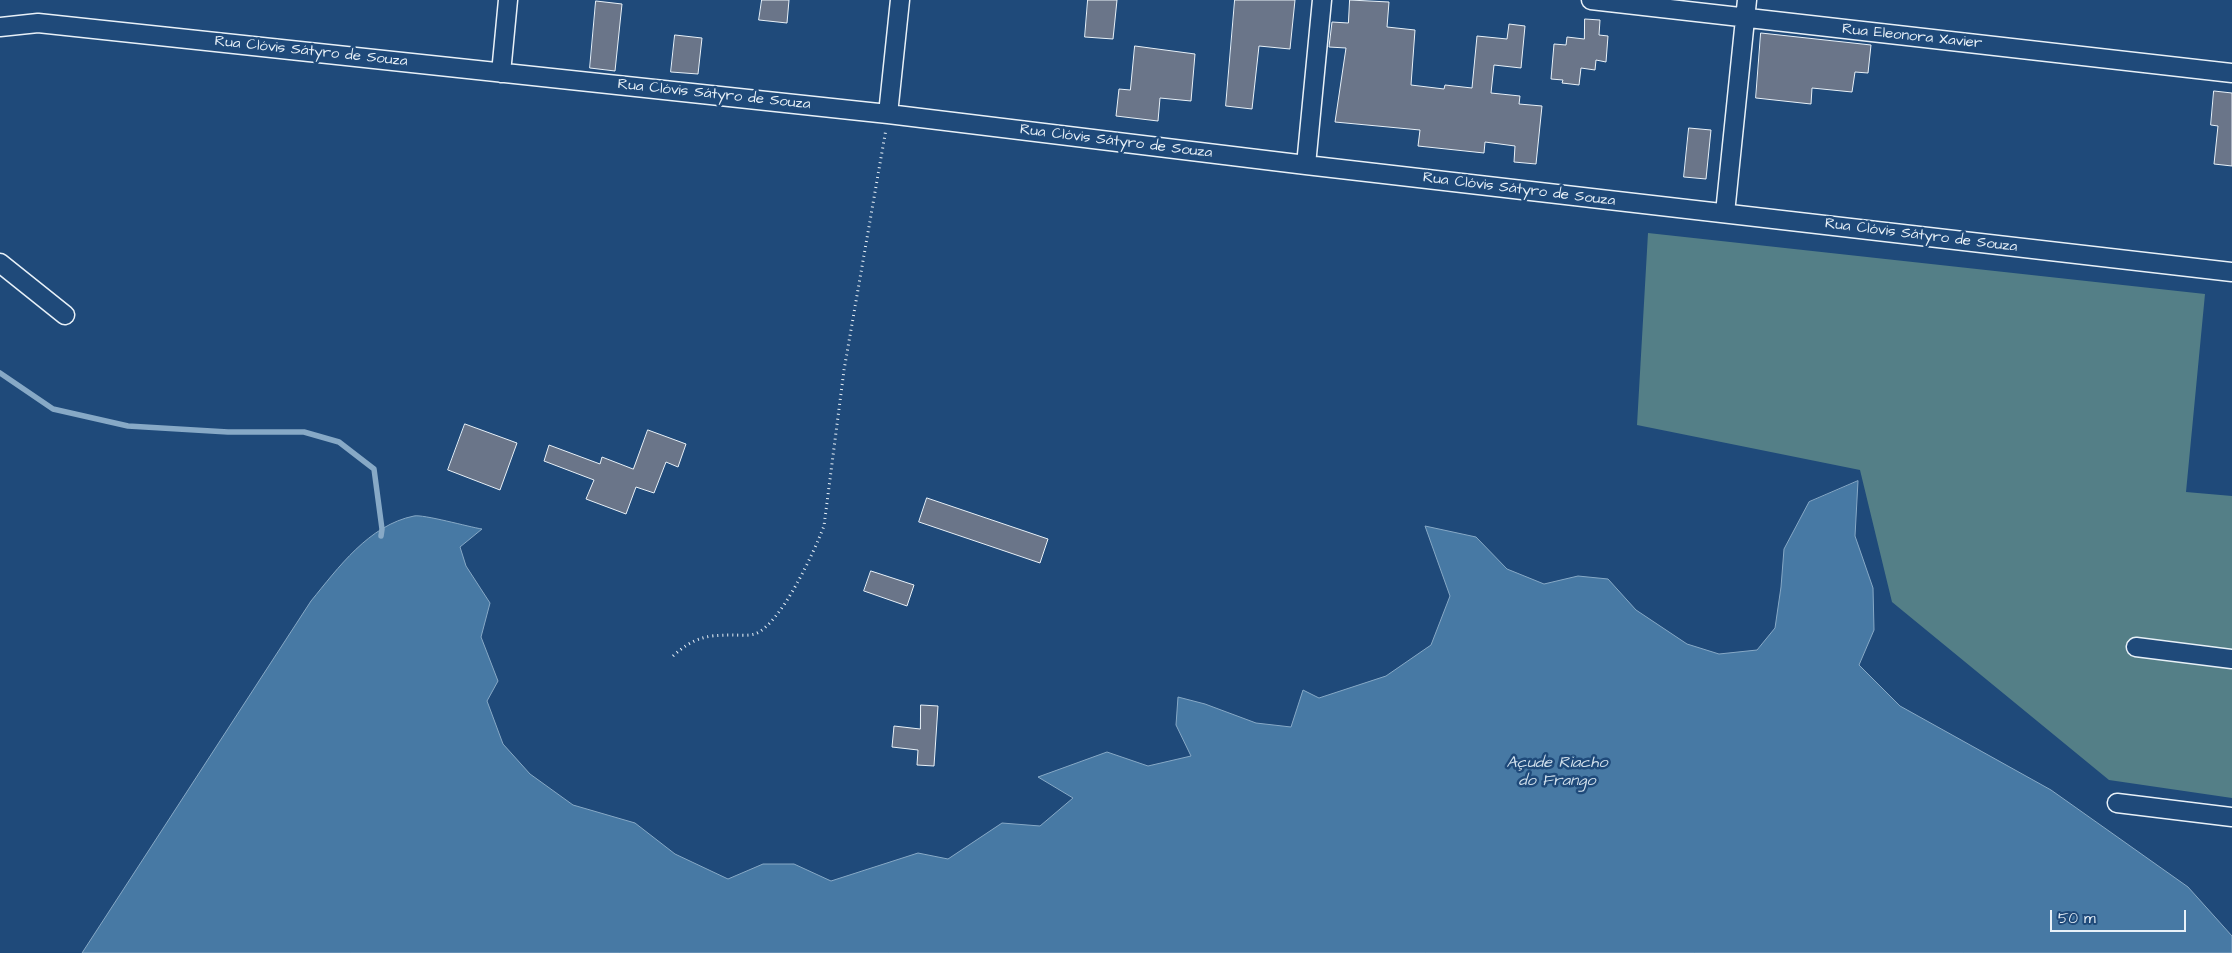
<!DOCTYPE html>
<meta charset="utf-8">
<style>
body{margin:0}
#map{position:relative;width:2232px;height:953px;overflow:hidden;background:#1f4a7a;font-family:"Architects Daughter",sans-serif}
canvas{display:block}
.scale{position:absolute;left:2050px;top:910px;width:136px;height:22px;box-sizing:border-box;border:2px solid #e8f1f8;border-top:0;padding-left:6px;font-size:15px;line-height:18px;white-space:nowrap;color:#e8f1f8;-webkit-text-stroke:4px #1f4a7a;paint-order:stroke}
</style>
<div id="map">
<canvas width="2232" height="953"></canvas>
<div class="scale">50 m</div>
</div>
<script>
const context = document.querySelector('canvas').getContext('2d');
context.lineJoin = 'round';
function fillPath(path, color) { context.fillStyle = color; context.fill(path, 'evenodd'); }
function trace(path, color, width, dash) { context.strokeStyle = color; context.lineWidth = width; context.lineCap = dash ? 'butt' : 'round'; context.setLineDash(dash || []); context.stroke(path); }
function drawText(font, color, halo, rows, align = 'center') {
  context.font = font + ' "Architects Daughter",sans-serif'; context.lineWidth = 5; context.setLineDash([]); context.textBaseline = 'middle'; context.strokeStyle = halo; context.fillStyle = color; for (const [text, x, y, turn = 0] of rows) {
    context.save(); context.translate(x, y); context.rotate((+turn || 0) * Math.PI / 180); context.textAlign = isNaN(turn) ? turn : align; if (halo) context.strokeText(text, 0, 0); context.fillText(text, 0, 0); context.restore();
  }
}
fillPath(new Path2D(`
 M1648 233 2205 294 2186 492 2232 496V798L2109 780 1892 602 1860 470 1637 425Z`), '#547f87');
const water = new Path2D(`
 M1858 481 1855 536 1873 588 1874 630 1859 665 1900 706 2051 790 2188 887 2232 936V953H82L311 601C338 568 369 525 414 516 423 514 469 527 482 529L460 547 466 566 490 603 481 637 498 681 487 701 503 744 530 774 573 805 635 823 675 854 728 879 763 864H794L831 881 918 853 948 859 1002 823 1040 826 1073 798 1038 777 1107 752 1148 766 1191 756 1176 725 1178 697 1205 704 1256 723 1291 727 1303 690 1319 698 1386 676 1431 645 1450 596 1425 526 1476 537 1507 569 1544 584 1578 576 1608 579 1636 610 1687 644 1719 654 1757 650 1775 628 1781 587 1784 549 1809 502Z`);
fillPath(water, '#4779a4');
trace(water, '#87a9c6', 1);
trace(new Path2D(`
 M0 373 53 409 128 426 228 432H304L339 442 374 469 382 529 381 536`), '#87a9c6', 5.5);
const building = new Path2D(`
 M762 0H789L787 23 759 20Z
 M1088 0H1117L1113 39 1085 37Z
 M1235 0H1295L1290 49 1259 46 1252 109 1226 106Z
 M1350 0 1389 2 1387 27 1415 30 1411 85 1444 89 1445 85 1472 88 1477 36 1507 39 1509 24 1525 26 1521 68 1494 65 1491 93 1520 96 1519 104 1542 106 1536 164 1514 162 1515 146 1485 142 1484 153 1418 146 1420 130 1335 122 1346 48 1329 47 1332 22 1348 23Z
 M596 1 622 4 615 71 590 68Z
 M1585 19 1600 20 1599 35 1608 36 1606 62 1596 60 1595 70 1581 68 1579 85 1562 83 1563 80 1551 79 1554 44 1566 45 1567 37 1584 39Z
 M1761 33 1871 45 1868 73 1855 72 1852 92 1812 88 1811 104 1756 98Z
 M675 35 702 38 698 74 671 72Z
 M1135 46 1195 54 1191 101 1160 98 1158 121 1116 116 1119 89 1130 90Z
 M2214 91 2232 93V166L2214 164 2218 126 2211 125Z
 M1689 128 1711 130 1706 179 1684 177Z
 M465 424 517 443 500 490 448 470Z
 M648 430 686 444 678 467 666 462 654 493 636 487 626 514 586 499 594 480 544 461 549 445 600 464 602 457 633 469Z
 M927 498 1048 539 1040 563 919 522Z
 M871 571 914 585 907 606 864 591Z
 M921 705 938 706 934 766 917 765 918 750 892 747 894 726 920 729Z`);
fillPath(building, '#6a7589');
trace(building, '#e8f1f8', 1);
const street = new Path2D(`
 M1591 0 2232 73
 M0 27 38 23 888 114 1306 165 2232 272
 M501 73 508 0
 M888 114 900 0
 M1306 165 1322 0
 M1725 213 1747 0
 M0 263 65 315
 M2136 647 2232 659
 M2117 803 2232 817`);
trace(street, '#e8f1f8', 21);
trace(new Path2D(`
 M673 656C693 638 705 635 732 635 739 635 748 636 755 634 781 624 814 552 824 526L844 370 886 129`), '#e8f1f8', 3, [1, 4]);
trace(street, '#1f4a7a', 18);
drawText('15px', '#e8f1f8', '#1f4a7a', [
 ["Rua Eleonora Xavier",1912,37,6],
 ["Rua Clóvis Sátyro de Souza",311,52,6],
 ["Rua Clóvis Sátyro de Souza",714,95,6],
 ["Rua Clóvis Sátyro de Souza",1116,142,7],
 ["Rua Clóvis Sátyro de Souza",1519,190,7],
 ["Rua Clóvis Sátyro de Souza",1921,236,7]
]);
drawText('italic 16px', '#d0dfeb', '#1f4a7a', [
 ["Açude Riacho",1557,764],
 ["do Frango",1557,782]
]);
</script>
